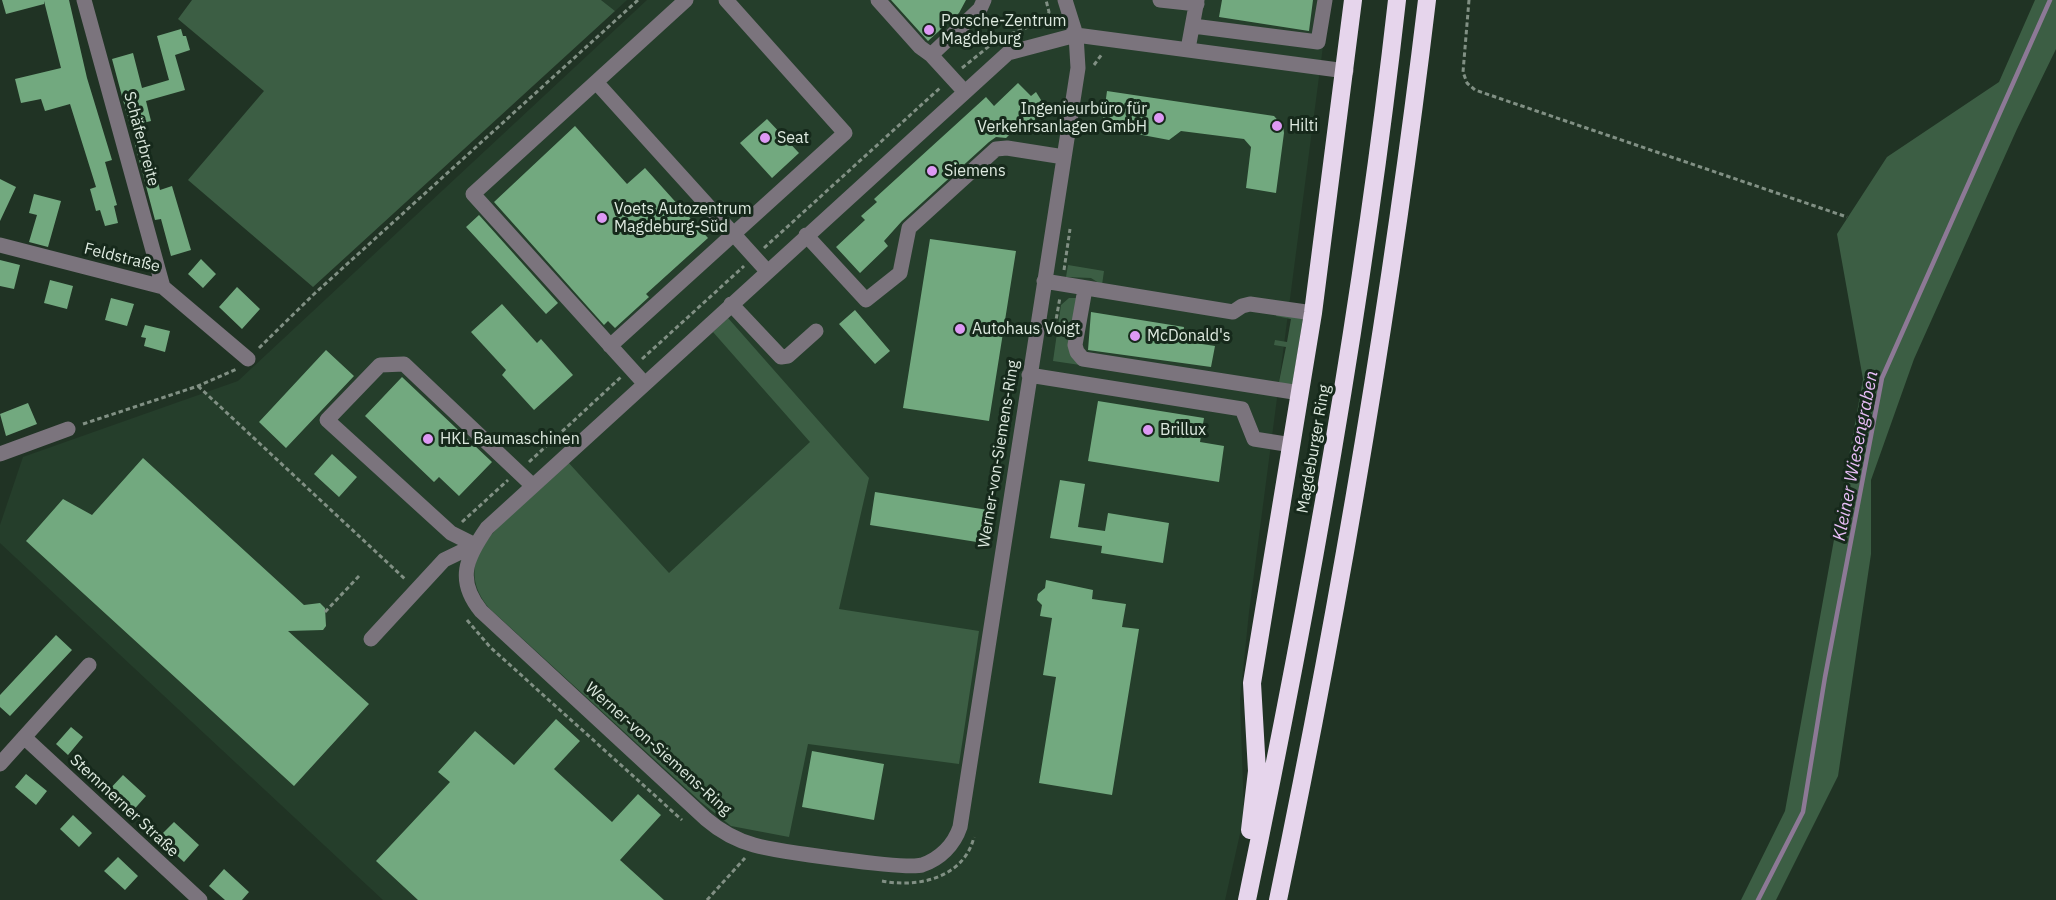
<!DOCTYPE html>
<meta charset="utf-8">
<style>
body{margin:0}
canvas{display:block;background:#203324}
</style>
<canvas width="2056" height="900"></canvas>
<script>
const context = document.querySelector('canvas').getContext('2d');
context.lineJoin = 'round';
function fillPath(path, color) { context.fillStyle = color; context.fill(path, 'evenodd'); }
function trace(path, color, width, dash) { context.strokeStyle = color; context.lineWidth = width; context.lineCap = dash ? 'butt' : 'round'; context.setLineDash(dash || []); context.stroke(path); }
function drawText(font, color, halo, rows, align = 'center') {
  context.font = font + ' "IBM Plex Sans",sans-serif'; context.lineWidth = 6; context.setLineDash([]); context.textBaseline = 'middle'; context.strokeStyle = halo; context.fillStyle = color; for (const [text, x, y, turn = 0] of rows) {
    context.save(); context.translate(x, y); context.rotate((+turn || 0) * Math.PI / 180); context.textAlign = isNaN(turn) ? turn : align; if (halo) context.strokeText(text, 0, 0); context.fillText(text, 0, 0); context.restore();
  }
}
fillPath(new Path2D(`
 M601 0H627L615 11Z
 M647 0H1329L1249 612 1240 699 1244 816 1225 900H383L0 543V525L23 457 238 381Z`), '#253e2b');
fillPath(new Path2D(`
 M192 0H601L615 11 313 287 188 180 264 91 178 19Z
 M2035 0H2056V49L2017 129 1914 359 1871 480V554L1838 776 1776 900H1741L1785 811 1863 379 1837 234 1887 157 1999 82Z
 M1068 265 1104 271 1102 285 1091 278 1066 277Z
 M1069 298H1078L1080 365 1053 361 1061 305Z
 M1277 312 1303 317 1292 388 1279 382 1286 347 1274 345 1275 340 1287 342 1291 319 1276 316Z
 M728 318 869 478 839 609 979 631 959 764 808 744 789 837 731 826 701 802 489 608C455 566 488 536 519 507 535 492 551 477 567 461L669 573 810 442 713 332Z`), '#3c5e44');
trace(new Path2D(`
 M1758 900 1803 812 1825 677 1882 378 2050 0`), '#8d7996', 4.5);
fillPath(new Path2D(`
 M2 0H69L87 78 112 160 105 162 117 205 114 206 118 223 105 226 100 210 96 211 90 189 96 187 70 104 45 111 41 99 21 103 15 79 61 68 44 1V4L6 14Z
 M891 0H966L959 13 928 41Z
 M1222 0H1313L1309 31 1219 17Z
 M181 29 183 36H186L190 50 175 55 185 90 146 101 151 121 130 126 112 59 133 53 142 88 169 80 157 36Z
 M1018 83 1031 96 1036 92 1041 100V109L1034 121 1031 118 1013 135 1011 133 1006 138 996 137 989 142 902 221 884 241 888 246 860 273 836 247 865 220 861 216 877 202 874 199 986 97 994 106Z
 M1107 91 1274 116 1283 126 1284 133 1276 193 1246 188 1251 147 1244 139 1181 131 1169 140 1137 134 1130 124 1103 120Z
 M767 119 799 153 772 178 740 143Z
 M575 126 627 184 645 168 708 238 646 294 649 297 615 328 608 321 604 325 494 202Z
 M134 141 151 153 160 190 172 186 191 250 171 256 161 219 155 220Z
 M0 179 16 187 0 221Z
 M34 194 61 201 48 247 29 242 37 215 29 213Z
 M479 215 558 303 546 314 466 227Z
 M930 239 1016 251 989 421 903 408Z
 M201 259 216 274 203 288 188 274Z
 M0 260 20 265 14 289 0 286Z
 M50 280 73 286 67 309 44 303Z
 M237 287 260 309 242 329 219 307Z
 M111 298 134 304 127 326 105 320Z
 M502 304 537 343 541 339 573 375 534 410 502 375 506 370 471 332Z
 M855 310 890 351 875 364 839 324Z
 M1091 312 1184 327 1182 341 1215 346 1211 367 1088 350Z
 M145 325 170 331 165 352 144 346 146 338 141 337Z
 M326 350 354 376 286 448 259 422Z
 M402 377 492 462 459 496 439 477 434 482 365 416Z
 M1098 401 1204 418 1200 442 1224 446 1219 482 1088 461Z
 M28 403 37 424 6 436 0 414Z
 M332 454 357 477 339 497 314 474Z
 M143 458 304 605 320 603 325 608 326 626 323 630 288 631 369 704 294 786 26 541 63 499 92 515Z
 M1060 480 1085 484 1078 527 1105 531 1108 513 1169 523 1163 563 1101 553 1102 546 1050 538Z
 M875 492 988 510 983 543 870 525Z
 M1046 580 1093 590 1092 599 1126 604 1122 627 1139 629 1112 795 1039 783 1056 677 1043 675 1052 618 1040 616 1042 605 1037 600 1038 594 1045 588Z
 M56 635 72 650 10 716 0 707V695Z
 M556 719 580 741 554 769 612 822 638 794 661 815 620 860 664 900H418L376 861 450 782 438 772 475 731 514 765Z
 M71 727 83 737 68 755 56 744Z
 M812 751 884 764 874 820 802 807Z
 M26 774 47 791 36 805 15 787Z
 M123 775 146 796 130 814 107 792Z
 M73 815 92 833 79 847 60 829Z
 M174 822 199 845 184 862 158 838Z
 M118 857 138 876 125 890 104 871Z
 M224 869 249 892 242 900H225L209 886Z`), '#72a97f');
trace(new Path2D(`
 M1469 0 1463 72 1467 83 1475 90 1847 217
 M1094 65 1102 54
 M962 68 998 39 1046 20 1049 12 1046 0
 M764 248 941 87
 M1064 270 1070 229
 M1055 326 1060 297
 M259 348 313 295 638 0
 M642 359 744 266
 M198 386 405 579
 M83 424 198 386 237 369
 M529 462 621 377
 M462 522 508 480
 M325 612 360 575
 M467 620 490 647 682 820
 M882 881C918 888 964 878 974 837
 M707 900 745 858`), '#819084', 3, [4.5, 3]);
trace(new Path2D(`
 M84 0 163 287
 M878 0 920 47 931 55
 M1065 0 1076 35 1078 68 960 827C954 845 940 859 922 865 905 870 776 851 754 845 736 840 720 831 706 819L481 611C456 580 466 558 487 528L1008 53 1076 35 1346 71
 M1160 0 1197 4
 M1193 26 1318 42 1325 0
 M1188 49 1197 0
 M596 82 686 0
 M964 91 931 55 980 9 984 0
 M806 235 866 300 900 273 909 228 996 149 1007 148 1064 157
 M0 245 163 287 248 359
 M1044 281 1233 312 1242 306 1250 304 1313 313
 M1085 289 1075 345 1077 352 1083 359 1300 393
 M731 304 781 357 788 356 816 331
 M610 346 845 133 726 0
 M1029 375 1242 409 1254 439 1292 445
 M644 383 473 194 596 82 767 271
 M0 454 68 429
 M475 545 451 533 327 420 380 365 404 364 532 485
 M371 639 444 560 475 545
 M24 737 200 900
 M0 764 89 665`), '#7b747d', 15);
trace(new Path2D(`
 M1250 830 1257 771 1252 683 1313 313 1353 0
 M1247 900C1309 602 1363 303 1397 0
 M1278 900C1340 602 1391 302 1427 0`), '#e6d5ec', 18);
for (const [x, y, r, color] of [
 [929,30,6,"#dd99f4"],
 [1159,118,6,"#dd99f4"],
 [1277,126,6,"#dd99f4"],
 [765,138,6,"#dd99f4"],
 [932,171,6,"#dd99f4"],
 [602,218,6,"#dd99f4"],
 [960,329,6,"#dd99f4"],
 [1135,336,6,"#dd99f4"],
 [1148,430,6,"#dd99f4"],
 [428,439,6,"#dd99f4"]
]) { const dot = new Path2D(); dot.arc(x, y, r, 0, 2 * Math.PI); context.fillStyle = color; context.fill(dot); trace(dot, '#16291b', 2); }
drawText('16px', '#dde9df', '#16291b', [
 ["Porsche-Zentrum",941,21],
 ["Magdeburg",941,39],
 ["Ingenieurbüro für",1147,109,"right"],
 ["Verkehrsanlagen GmbH",1147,127,"right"],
 ["Hilti",1289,126],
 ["Seat",777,138],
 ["Siemens",944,171],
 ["Voets Autozentrum",614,209],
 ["Magdeburg-Süd",614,227],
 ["Autohaus Voigt",972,329],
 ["McDonald's",1147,336],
 ["Brillux",1160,430],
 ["HKL Baumaschinen",440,439]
], 'left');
drawText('16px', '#dde9df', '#16291b', [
 ["Schäferbreite",141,139,75],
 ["Feldstraße",122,258,14],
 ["Magdeburger Ring",1314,449,-80],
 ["Werner-von-Siemens-Ring",999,454,-81],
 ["Werner-von-Siemens-Ring",658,749,42],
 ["Stemmerner Straße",124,806,43]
]);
drawText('italic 18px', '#e8bdf7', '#16291b', [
 ["Kleiner Wiesengraben",1856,456,-79]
]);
</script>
